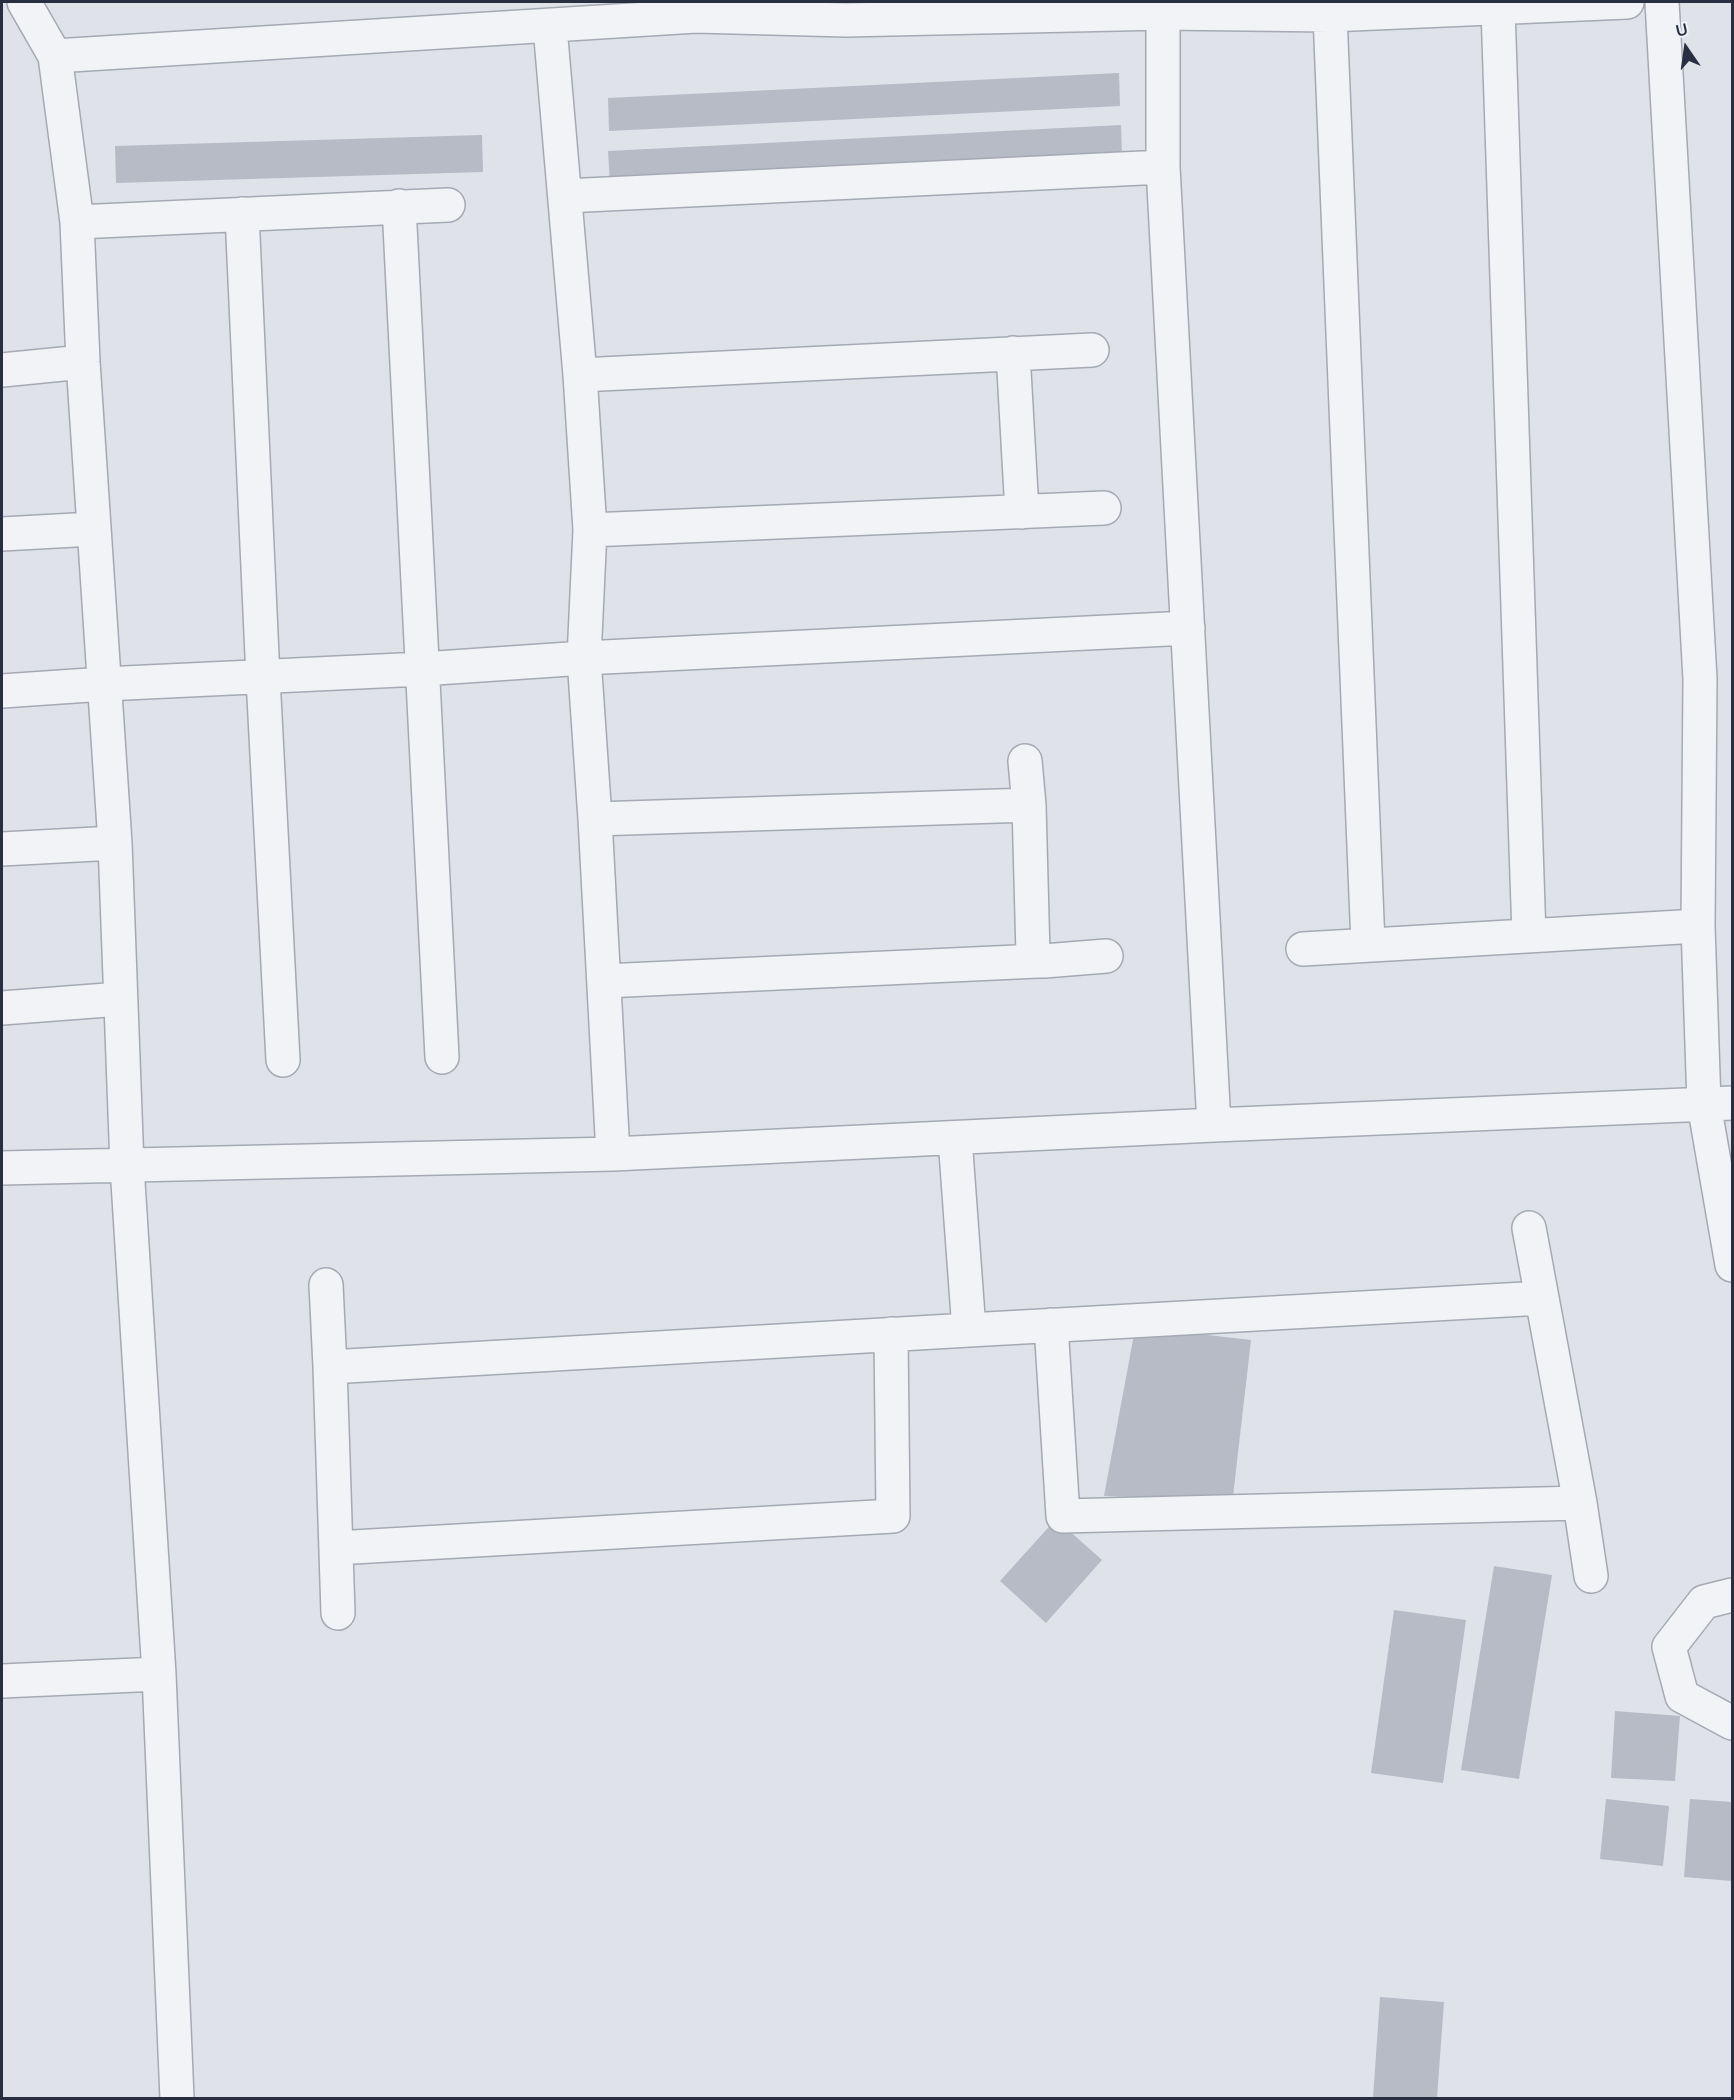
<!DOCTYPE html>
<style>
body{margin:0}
#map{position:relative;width:1734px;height:2100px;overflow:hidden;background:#dfe2e9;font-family:"Nunito Sans",sans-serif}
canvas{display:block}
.frame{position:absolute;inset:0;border:3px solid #272f40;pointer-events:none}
.north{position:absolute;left:1656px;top:18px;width:60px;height:60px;-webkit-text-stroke:4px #eef1f6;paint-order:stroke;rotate:347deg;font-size:16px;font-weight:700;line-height:24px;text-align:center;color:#272f40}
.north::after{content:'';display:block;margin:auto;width:21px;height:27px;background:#272f40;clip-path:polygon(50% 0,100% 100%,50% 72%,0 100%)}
</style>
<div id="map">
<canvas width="1734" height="2100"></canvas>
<div class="frame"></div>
<div class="north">U</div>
</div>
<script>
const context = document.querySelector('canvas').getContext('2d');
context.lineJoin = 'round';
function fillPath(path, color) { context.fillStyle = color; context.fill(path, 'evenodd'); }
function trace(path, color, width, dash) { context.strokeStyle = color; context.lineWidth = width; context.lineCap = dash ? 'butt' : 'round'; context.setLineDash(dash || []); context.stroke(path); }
fillPath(new Path2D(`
 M1119 73 1120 106 609 131 608 98Z
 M1121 125 1122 159 610 185 608 151Z
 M482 135 483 172 116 183 115 146Z
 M1135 1329 1190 1333 1251 1340 1232 1505 1170 1498 1104 1496Z
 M1056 1519 1102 1560 1046 1623 1000 1581Z
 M1494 1566 1552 1575 1519 1779 1461 1770Z
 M1394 1610 1466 1620 1443 1783 1371 1773Z
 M1615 1711 1680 1716 1675 1781 1611 1778Z
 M1606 1799 1669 1806 1663 1866 1600 1859Z
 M1690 1799 1732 1802V1881L1684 1877Z
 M1380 1997 1444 2002 1437 2098H1373Z`), '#b6bbc6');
const minor = new Path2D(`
 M24 2 55 56 77 222 83 362 115 843 127 1166 159 1674 177 2098
 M1163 2V167L1214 1125
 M1498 9 1529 936
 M1330 15 1368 944
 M550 27 580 375 590 530 584 658 595 819 613 1154
 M55 56 696 16 846 20 1163 13 1330 15 1627 2
 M565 196 1163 167
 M399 206 442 1057
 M242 214 263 678 283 1060
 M77 222 448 205
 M1013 353 1022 512
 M2 370 83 362
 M580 375 1092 350
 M590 530 1104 508
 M2 534 93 529
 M2 691 104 684 422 669 584 658 1188 628
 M1025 761 1029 805 1033 955 1038 961H1044L1106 956
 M595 819 1029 805
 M2 849 115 843
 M1698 926 1704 1104 1732 1265
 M1303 949 1698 926 1700 679 1662 2
 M604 981 1038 961
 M2 1008 120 999
 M2 1168 613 1154 1214 1125 1732 1103
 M1529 1228 1542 1298
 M326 1285 330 1367
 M969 1330 1542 1298 1580 1503 1063 1516 1051 1325
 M1580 1503 1591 1576
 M336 1548 893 1516 891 1334
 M1732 1595 1704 1602 1669 1647 1682 1696 1732 1723
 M338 1613 330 1367 969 1330 955 1138
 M2 1681 159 1674`);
trace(minor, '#a4a9b3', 36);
trace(minor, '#f2f3f7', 33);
</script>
